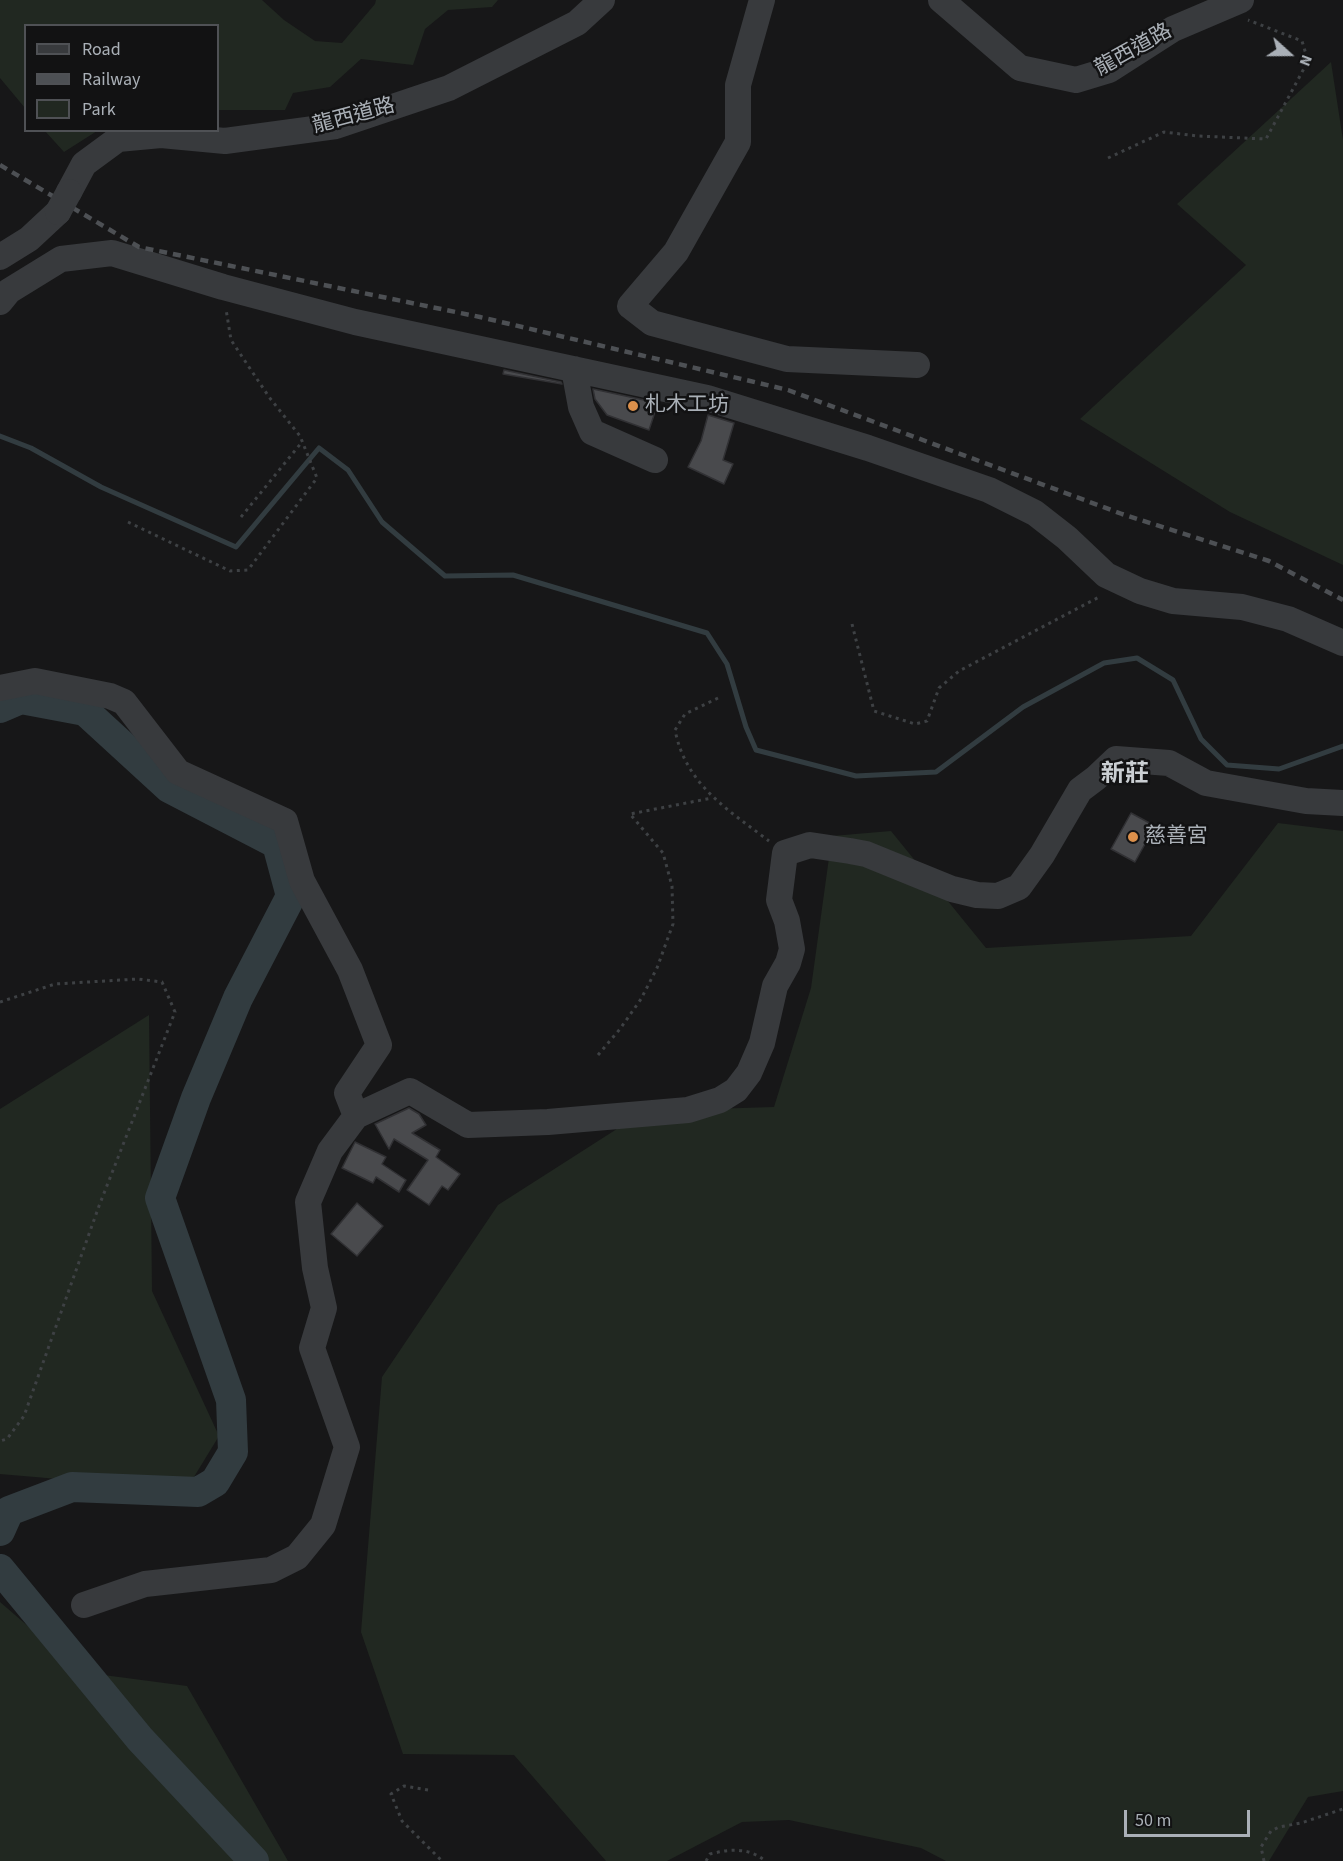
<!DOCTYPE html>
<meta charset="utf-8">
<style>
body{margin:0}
#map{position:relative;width:1343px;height:1861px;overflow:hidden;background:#171718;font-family:"Source Sans 3",sans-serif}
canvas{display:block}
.legend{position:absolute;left:24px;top:24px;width:195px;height:108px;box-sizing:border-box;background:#121213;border:2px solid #4f5155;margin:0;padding:8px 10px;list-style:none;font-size:18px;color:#aab0b7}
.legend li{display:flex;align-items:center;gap:12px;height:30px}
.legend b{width:30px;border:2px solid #4f5155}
.north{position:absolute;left:1259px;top:24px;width:60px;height:60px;-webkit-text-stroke:4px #121213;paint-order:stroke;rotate:111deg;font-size:16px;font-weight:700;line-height:24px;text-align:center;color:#aab0b7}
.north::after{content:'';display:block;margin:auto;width:21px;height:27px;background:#aab0b7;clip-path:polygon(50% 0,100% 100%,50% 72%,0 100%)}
.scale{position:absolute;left:1124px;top:1810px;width:126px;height:27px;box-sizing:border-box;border:3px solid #aab0b7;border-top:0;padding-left:8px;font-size:18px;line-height:21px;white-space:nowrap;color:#aab0b7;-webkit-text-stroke:4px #121213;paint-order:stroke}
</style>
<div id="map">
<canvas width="1343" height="1861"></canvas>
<ul class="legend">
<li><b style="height:8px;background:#383a3d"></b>Road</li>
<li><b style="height:8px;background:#4d5054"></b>Railway</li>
<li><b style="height:16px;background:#212821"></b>Park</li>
</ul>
<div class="north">N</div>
<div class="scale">50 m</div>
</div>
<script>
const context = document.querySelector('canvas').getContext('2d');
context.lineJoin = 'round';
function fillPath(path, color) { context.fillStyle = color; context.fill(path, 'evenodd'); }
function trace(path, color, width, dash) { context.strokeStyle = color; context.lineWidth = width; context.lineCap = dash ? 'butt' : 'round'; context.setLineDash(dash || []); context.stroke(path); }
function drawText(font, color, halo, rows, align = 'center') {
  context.font = font + ' "Source Sans 3","Noto Sans TC",sans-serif'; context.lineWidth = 5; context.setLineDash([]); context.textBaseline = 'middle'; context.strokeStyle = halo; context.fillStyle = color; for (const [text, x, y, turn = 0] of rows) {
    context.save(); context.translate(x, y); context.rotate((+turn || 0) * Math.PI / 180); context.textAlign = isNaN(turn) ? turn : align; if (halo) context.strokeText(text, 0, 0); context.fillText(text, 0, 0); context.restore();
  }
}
fillPath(new Path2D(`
 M0 0H262L284 20 315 41 342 43 375 4 376 0H498L492 7 448 10 425 29 413 65 361 59 330 87 293 93 285 110H218V26H26L25 108 0 78Z
 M1331 62 1343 140V565L1230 512 1080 419 1246 265 1177 204Z
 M45 131H97L64 152Z
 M1278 823 1343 831V1791L1308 1797 1269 1861H946L921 1848 789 1820 742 1822 667 1861H606L514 1755 403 1754 361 1632 382 1377 498 1205 645 1111 774 1107 811 988 832 836 891 831 986 948 1191 936Z
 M149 1015 152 1291 219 1436 186 1490 0 1474V1109Z
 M0 1602 81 1672 187 1686 288 1861H0Z`), '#212821');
trace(new Path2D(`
 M0 436 31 448 101 487 236 547 319 448 348 470 382 522 445 576 513 575 707 633 727 664 746 727 756 750 856 776 936 772 1023 707 1104 663 1137 658 1173 680 1201 739 1227 765 1279 769 1343 746`), '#323c40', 5);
trace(new Path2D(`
 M0 708 21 699 85 711 169 788 277 844 291 896 238 998 196 1098 160 1198 231 1400 233 1452 215 1482 198 1492 72 1487 9 1511 0 1531
 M0 1569 140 1739 254 1861`), '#323c40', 30);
const building = new Path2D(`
 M504 370 561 382 562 384 503 374Z
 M593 389 658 403 649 430 607 415 595 399Z
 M708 415 734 423 723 460 733 464 724 484 688 467 701 441Z
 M1131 813 1155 826 1135 862 1111 849Z
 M409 1108 419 1114 426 1125 412 1133 440 1150 436 1157 460 1174 448 1190 442 1186 429 1205 407 1190 428 1160 394 1139 389 1149 375 1124Z
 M355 1142 386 1157 382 1164 406 1180 399 1192 376 1177 373 1183 342 1168Z
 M357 1203 383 1226 357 1256 331 1234Z`);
fillPath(building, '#494a4d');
trace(building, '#313134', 1.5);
trace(new Path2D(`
 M1108 158 1164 132 1198 136 1266 139 1308 61 1302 41 1248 20
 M241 517 302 442
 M128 522 230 571 248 570 317 478 300 436 269 397 231 340 226 309
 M852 624 874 711 915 724 927 721 939 688 959 671 1101 596
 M718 698 685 714 675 730C686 785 727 809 769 841
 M0 1002 55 984 138 979 162 982 175 1012 99 1206 24 1416 7 1439 0 1441
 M598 1055 620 1029 641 999 657 968 673 924 672 886 663 853 630 814 712 798
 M428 1790 404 1786 391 1794 402 1821 442 1861
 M706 1861 710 1854C730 1849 749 1847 765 1861
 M1264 1861 1261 1847 1271 1831 1279 1827 1301 1823 1343 1809`), '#3e4144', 3, [3, 4.5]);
trace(new Path2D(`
 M762 0 738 85V142L676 252 630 306 652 323 787 359 917 365
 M941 0 1020 68 1076 80 1109 70 1173 29 1241 0
 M69 192 84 164 118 139 161 135 225 141 336 126 449 88 577 23 602 0
 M0 257 29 239 58 212
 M0 302 9 291 61 259 112 253 223 287 355 322 707 398 868 448 989 490 1035 513 1067 538 1106 575 1140 591 1173 601 1242 607 1288 619 1343 643
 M574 369 581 407 592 432 655 460
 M0 688 35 681 110 696 124 702 178 772 285 821 302 881 350 970 379 1045 347 1093 356 1116 330 1151 308 1202 315 1268 324 1308 312 1348 347 1447 323 1525 297 1557 271 1570 145 1584 84 1605
 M356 1116 410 1091 468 1125 548 1122 688 1110 720 1100 736 1090 749 1073 762 1043 775 986 788 963 792 949 787 921 779 900 785 853 810 845 850 851 866 854 952 889 977 895 998 896 1019 887 1042 855 1080 790 1096 778 1116 759 1169 763 1206 783 1306 801 1343 803`), '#383a3d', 26);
trace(new Path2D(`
 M0 165 139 247 480 317 788 390 1122 514 1269 561 1343 600`), '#4d5054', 4.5, [8, 6]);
trace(new Path2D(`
 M58 212 69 192`), '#383a3d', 26);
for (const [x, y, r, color] of [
 [633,406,6,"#dc904b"],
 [1133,837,6,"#dc904b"]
]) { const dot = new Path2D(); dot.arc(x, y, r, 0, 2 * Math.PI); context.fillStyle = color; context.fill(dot); trace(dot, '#121213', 2); }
drawText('21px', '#aab0b7', '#121213', [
 ["龍西道路",1134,51,-29],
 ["龍西道路",354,117,-15]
]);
drawText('21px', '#aab0b7', '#121213', [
 ["札木工坊",645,406],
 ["慈善宮",1145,837]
], 'left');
drawText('bold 24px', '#cbcfd3', '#121213', [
 ["新莊",1125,776]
]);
</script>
